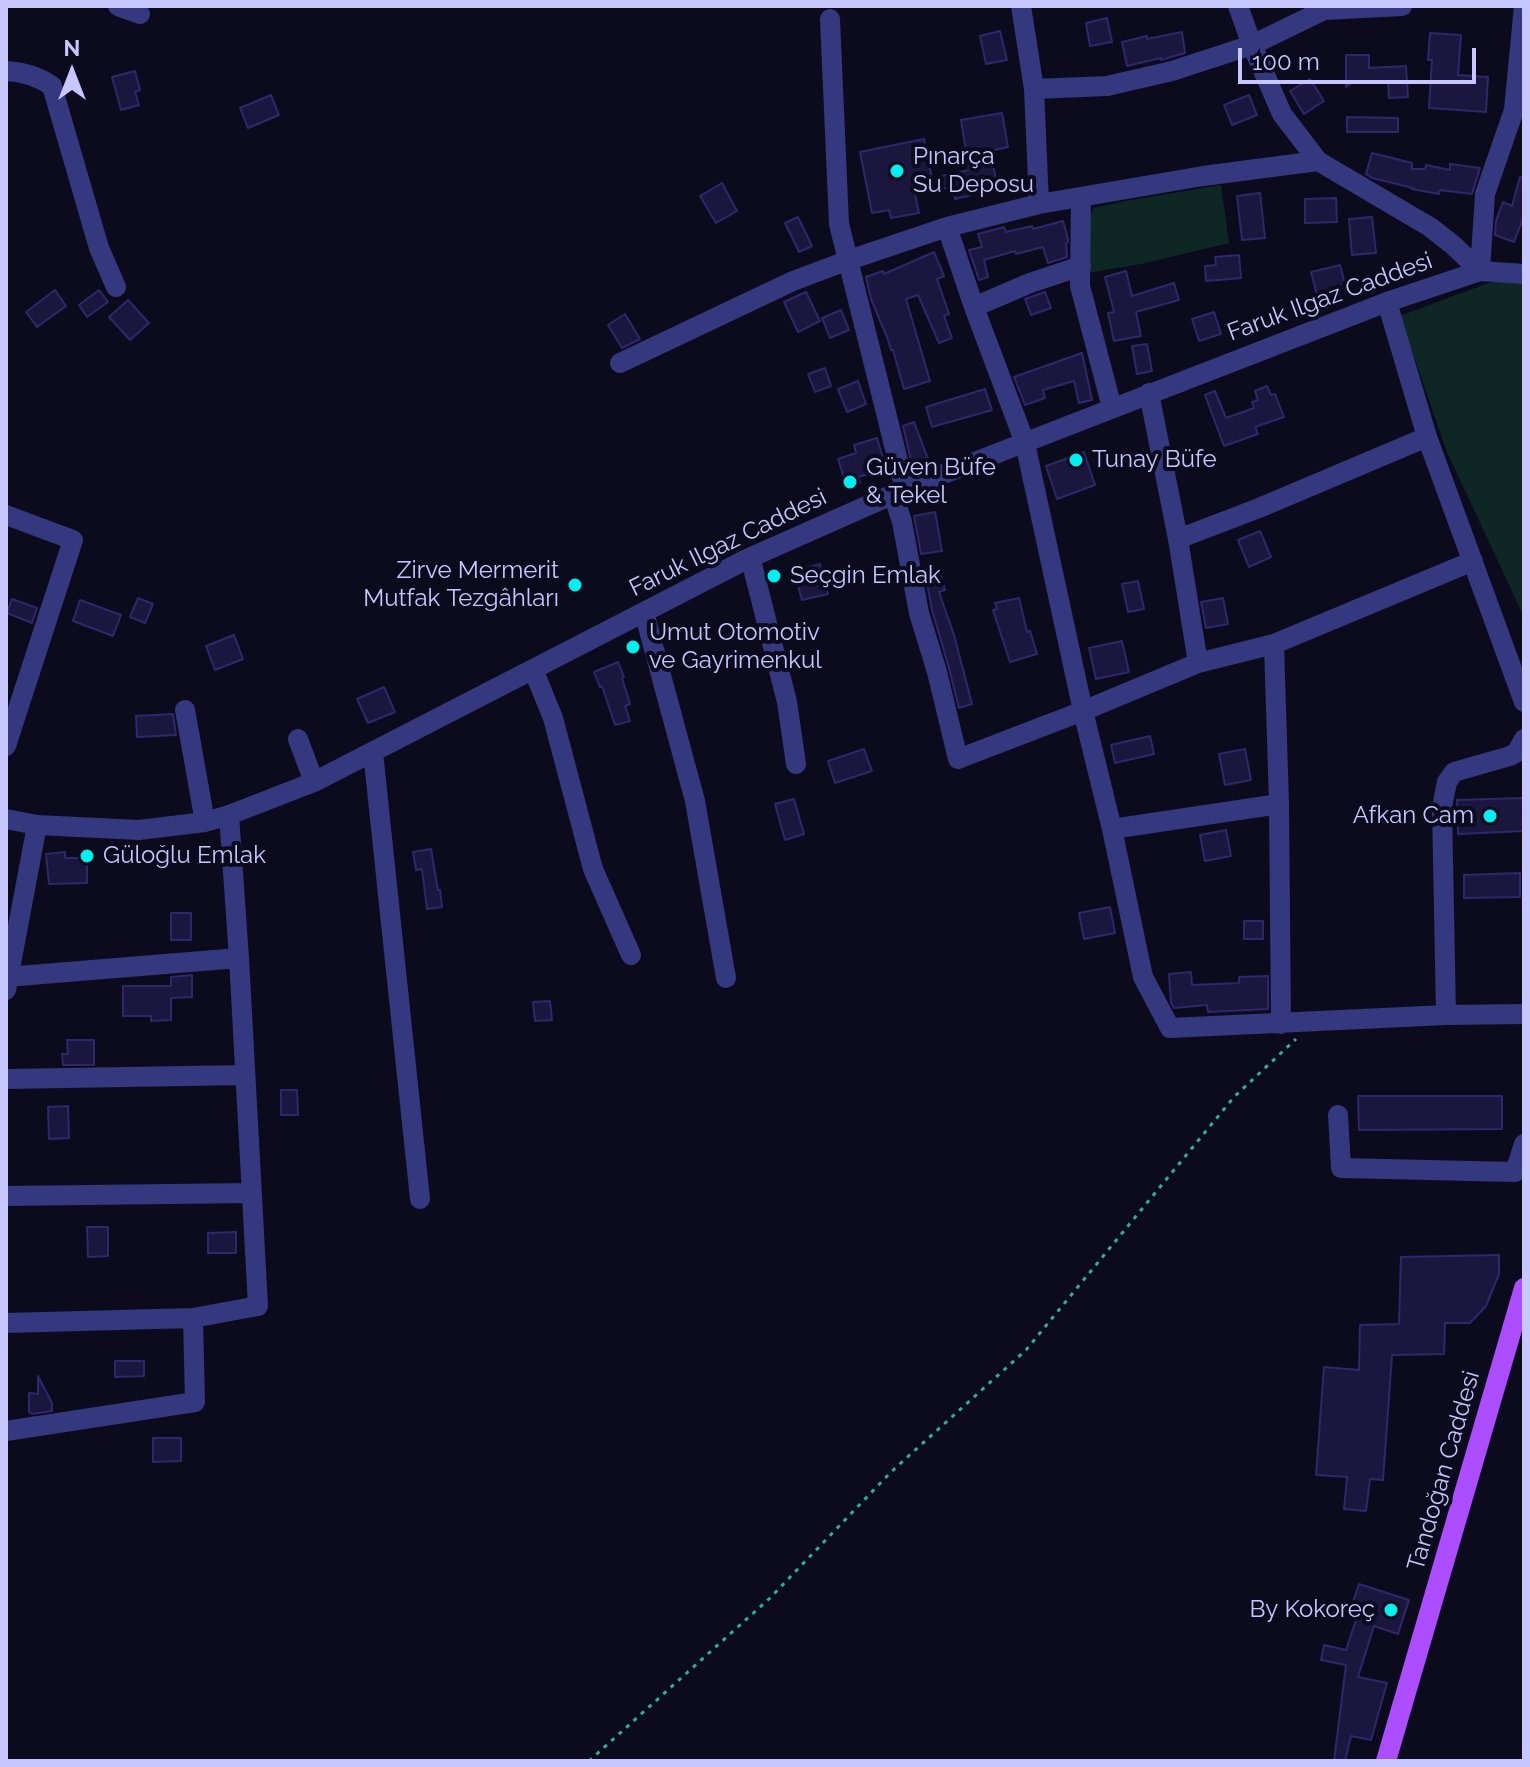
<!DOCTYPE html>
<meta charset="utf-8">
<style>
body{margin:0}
#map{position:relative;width:1530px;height:1767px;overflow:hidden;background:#0c0b1d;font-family:Raleway,sans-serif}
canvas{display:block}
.frame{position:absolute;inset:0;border:8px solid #c8c6ff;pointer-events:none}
.north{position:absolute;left:32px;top:32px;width:80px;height:80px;-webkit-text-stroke:6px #0c0b1d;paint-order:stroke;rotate:0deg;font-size:22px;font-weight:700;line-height:32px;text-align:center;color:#c8c6ff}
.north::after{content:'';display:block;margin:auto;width:28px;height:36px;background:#c8c6ff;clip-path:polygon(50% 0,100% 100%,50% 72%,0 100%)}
.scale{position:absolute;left:1238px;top:48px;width:238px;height:36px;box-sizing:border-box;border:4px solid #c8c6ff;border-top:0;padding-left:10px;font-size:24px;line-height:28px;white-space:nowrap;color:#c8c6ff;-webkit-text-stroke:6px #0c0b1d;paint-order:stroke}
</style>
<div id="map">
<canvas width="1530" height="1767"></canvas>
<div class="frame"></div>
<div class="north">N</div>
<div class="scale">100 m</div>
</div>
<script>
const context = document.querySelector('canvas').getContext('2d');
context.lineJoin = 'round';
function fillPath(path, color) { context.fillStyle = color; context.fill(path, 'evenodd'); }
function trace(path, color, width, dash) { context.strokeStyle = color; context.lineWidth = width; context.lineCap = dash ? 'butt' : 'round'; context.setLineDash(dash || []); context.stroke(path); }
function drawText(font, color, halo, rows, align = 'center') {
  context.font = font + ' Raleway,sans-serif'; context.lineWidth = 8; context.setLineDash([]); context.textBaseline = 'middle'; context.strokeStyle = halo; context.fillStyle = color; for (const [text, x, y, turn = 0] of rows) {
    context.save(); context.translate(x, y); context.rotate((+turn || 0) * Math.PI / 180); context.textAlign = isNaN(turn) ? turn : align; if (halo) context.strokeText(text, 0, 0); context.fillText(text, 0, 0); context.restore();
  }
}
fillPath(new Path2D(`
 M1221 185 1229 243 1141 264 1088 273 1089 219 1094 208 1120 202Z
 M1491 282 1524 283V617L1447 452 1400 316Z`), '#0e2724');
const building = new Path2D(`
 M1107 18 1112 42 1090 46 1086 23Z
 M1000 31 1007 60 986 64 980 36Z
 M1182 32 1185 53 1161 60V58L1127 66 1122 42 1147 36V39Z
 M1430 33 1461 35 1458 75 1488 77 1486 112 1429 108 1432 60H1428Z
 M1346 55H1369V68L1406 66 1408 97 1389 98 1388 83H1352L1346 87Z
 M135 71 140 90 135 92 139 105 121 110 112 77Z
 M1310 79 1324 101 1304 114 1290 91Z
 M271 95 279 115 248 128 240 108Z
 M1249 95 1257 115 1232 125 1224 105Z
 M1002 113 1008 147 990 151 998 189 955 199 952 187 915 194 919 213 891 218 889 210 872 213 860 152 924 139 932 178 969 170 961 120Z
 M1347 117 1398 118V132H1347Z
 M1372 153 1412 163V169H1425L1426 165 1450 170V164L1480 168 1472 194 1440 190 1439 194 1412 189 1413 188 1372 178 1366 174Z
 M1520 177 1524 178V216L1514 242 1495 235 1496 221 1503 202 1512 206Z
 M722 183 737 211 716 223 700 196Z
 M1260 193 1265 238 1242 240 1237 196Z
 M1336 198 1337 222 1305 223V199Z
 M798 217 812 246 799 252 785 223Z
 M1372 217 1376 253 1352 255 1349 219Z
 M1063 221 1068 239V242L1066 243 1067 257 1048 263 1043 247 1016 254 1015 251 984 260 988 277 979 280 969 250 982 247 978 234 1004 227 1006 232 1032 226 1033 229Z
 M934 252 944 276 937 279 949 314 944 316 952 338 939 343 918 295 906 299 930 381 904 389 893 350H891L887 337 871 299 866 277 883 271 884 274Z
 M1239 255 1241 278 1206 281 1205 266 1216 265 1215 257Z
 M1340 265 1346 288 1317 295 1311 272Z
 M1126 271 1132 296 1174 283 1179 300 1136 312 1141 336 1114 341 1108 313 1114 312 1105 277Z
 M55 290 66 306 37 327 26 312Z
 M99 290 108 302 87 317 79 305Z
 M806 292 820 321 798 332 784 302Z
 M1045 292 1051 308 1031 315 1025 299Z
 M128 300 149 323 130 340 109 317Z
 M841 310 849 330 830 338 822 318Z
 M1214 312 1221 334 1199 341 1192 319Z
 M625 314 640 339 622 348 608 325Z
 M1147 344 1152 371 1137 374 1132 346Z
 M1082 353 1092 400 1079 403 1074 381 1043 390 1045 398 1025 405 1014 377Z
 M825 368 831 386 815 392 808 374Z
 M858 381 866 404 847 412 838 389Z
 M1267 386 1271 395 1275 394 1284 417 1255 427 1258 434 1224 446 1205 395 1215 391 1226 418 1254 408 1252 402 1258 400 1255 391Z
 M985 389 992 410 932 427 926 407Z
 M914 422 928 459 912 465 903 426Z
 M877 438 886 469 858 477 860 483 847 488 838 459 856 453 854 445Z
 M1084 452 1095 485 1057 499 1046 466Z
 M935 512 942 551 921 554 914 516Z
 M1260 531 1271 557 1249 567 1238 540Z
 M820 564 828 594 802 600 794 571Z
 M940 574 945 590 939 592 954 635 972 704 959 708 949 668 932 610 926 578Z
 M1138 581 1144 609 1128 612 1122 584Z
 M138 598 153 604 145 623 130 617Z
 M1019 598 1027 632 1030 631 1037 654 1010 662 993 610 997 609 995 603Z
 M1223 598 1228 624 1206 628 1201 602Z
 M12 599 37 608 32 623 7 613Z
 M80 600 121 615 113 636 73 621Z
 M234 635 243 659 215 670 206 646Z
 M1122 641 1129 672 1096 679 1089 648Z
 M618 662 624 677 622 678 630 704 625 706 630 721 615 725 602 686 600 687 594 672Z
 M384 687 395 712 368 723 357 699Z
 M173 714 176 735 137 737 136 716Z
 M1150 736 1154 754 1115 763 1111 745Z
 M864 749 872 771 835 783 828 761Z
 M1245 749 1251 780 1225 785 1219 754Z
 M1524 798V831L1458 834 1457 800Z
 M794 799 804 834 785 840 775 804Z
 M1226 830 1231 856 1205 861 1200 835Z
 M431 849 438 890H440L442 907 427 909 422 869 416 870 413 852Z
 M65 852V858H87V883L49 884 46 854Z
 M1520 873V897L1464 898V875Z
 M1110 907 1115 933 1084 939 1079 913Z
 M171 913H191V940H171Z
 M1244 921H1263V939H1244Z
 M1191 972 1192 985 1239 983V977L1268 976V1009L1208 1012 1207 1005 1174 1008 1171 1003 1169 974Z
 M192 975V997L171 998V1020L151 1021V1016H123V986H171V977Z
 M550 1001 552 1020 535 1021 533 1002Z
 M67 1040H94V1065H63L62 1054H68Z
 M281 1090H297L298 1115H281Z
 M1358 1096H1502V1129L1359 1130Z
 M68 1106 69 1138 49 1139 48 1107Z
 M87 1227H108V1256L88 1257Z
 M236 1232V1253H208V1233Z
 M1499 1255V1274L1486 1306 1470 1323H1445L1444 1354 1392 1355 1383 1480 1370 1479 1366 1511 1344 1509 1347 1477 1316 1475 1324 1367 1359 1370 1360 1325 1399 1324 1401 1257Z
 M115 1361H144V1376L115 1377Z
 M38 1376 52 1403V1411L32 1414 29 1412V1393L38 1394Z
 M153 1438H181V1461L153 1462Z
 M1359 1584 1409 1600 1398 1634 1374 1626 1358 1677 1387 1683 1371 1740 1351 1736 1345 1761H1334L1346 1665 1321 1660 1324 1645 1346 1650 1356 1620 1348 1617Z`);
fillPath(building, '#1b163e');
trace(building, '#2f276b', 2);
trace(new Path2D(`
 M589 1761 770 1598 892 1471 1026 1350 1234 1097 1296 1039`), '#29b19c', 3, [4, 6]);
trace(new Path2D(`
 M118 6 140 14
 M1021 6 1034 89 1039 204
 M1238 6 1252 45 1282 114 1318 161 1430 227 1453 245 1480 271
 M830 19 839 224 905 489
 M6 71C23 72 38 76 52 86L99 248 116 287
 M1034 89 1107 86 1172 71 1252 45 1324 10 1402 6
 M1081 197 1080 286 1112 408
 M947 227 974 307 1025 443 1083 711 1112 829 1143 977 1170 1028 1446 1015 1524 1014
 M1480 271 1485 194 1514 110 1524 6
 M1387 302 1427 437 1524 702
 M974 307 1030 283 1081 266
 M620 363 793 281 849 260 947 227 1039 204 1203 176 1318 161
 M1149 393 1178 539 1198 663
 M893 494 902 522 919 613 937 672 958 759 1083 711 1198 663 1274 644 1473 561
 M6 515 73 540 6 746
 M1178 539 1259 508 1427 437
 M747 559 753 568 787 702 796 764
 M644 612 695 801 726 978
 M1274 644 1279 804 1281 1024
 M533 669 553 718 593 869 631 955
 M185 710 205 822
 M298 739 314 782
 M373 752 420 1199
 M6 819 37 825 139 830 205 822 229 815 314 782 747 559 905 489 1387 302 1480 271 1524 274
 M1112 829 1279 804
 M6 977 239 958
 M6 990 37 825
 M1446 1015 1442 807 1447 782 1454 772 1510 756 1517 752 1524 739
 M6 1079 245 1075
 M1338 1115 1341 1168 1515 1172 1524 1144
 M6 1196 251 1193
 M6 1323 193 1318 258 1306 239 958 229 815
 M6 1431 195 1402 193 1318`), '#34387e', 20);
trace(new Path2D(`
 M1386 1761 1524 1288`), '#ac4dff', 20);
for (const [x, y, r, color] of [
 [897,171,8,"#00eff1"],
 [1076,460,8,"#00eff1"],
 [850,482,8,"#00eff1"],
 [774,576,8,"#00eff1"],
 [575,585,8,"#00eff1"],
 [633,647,8,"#00eff1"],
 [1490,816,8,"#00eff1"],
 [87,856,8,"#00eff1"],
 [1391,1610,8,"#00eff1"]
]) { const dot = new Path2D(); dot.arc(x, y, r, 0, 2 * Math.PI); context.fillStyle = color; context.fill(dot); trace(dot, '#0c0b1d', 3); }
drawText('24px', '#c8c6ff', '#0c0b1d', [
 ["Pınarça",913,157],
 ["Su Deposu",913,185],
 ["Tunay Büfe",1092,460],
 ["Güven Büfe",866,468],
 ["& Tekel",866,496],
 ["Zirve Mermerit",559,571,"right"],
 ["Mutfak Tezgâhları",559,599,"right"],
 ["Seçgin Emlak",790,576],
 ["Umut Otomotiv",649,633],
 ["ve Gayrimenkul",649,661],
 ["Afkan Cam",1474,816,"right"],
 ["Güloğlu Emlak",103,856],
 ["By Kokoreç",1375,1610,"right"]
], 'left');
drawText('24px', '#c8c6ff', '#0c0b1d', [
 ["Faruk Ilgaz Caddesi",1330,297,-20],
 ["Faruk Ilgaz Caddesi",728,543,-26],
 ["Tandoğan Caddesi",1444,1471,-74]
]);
</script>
